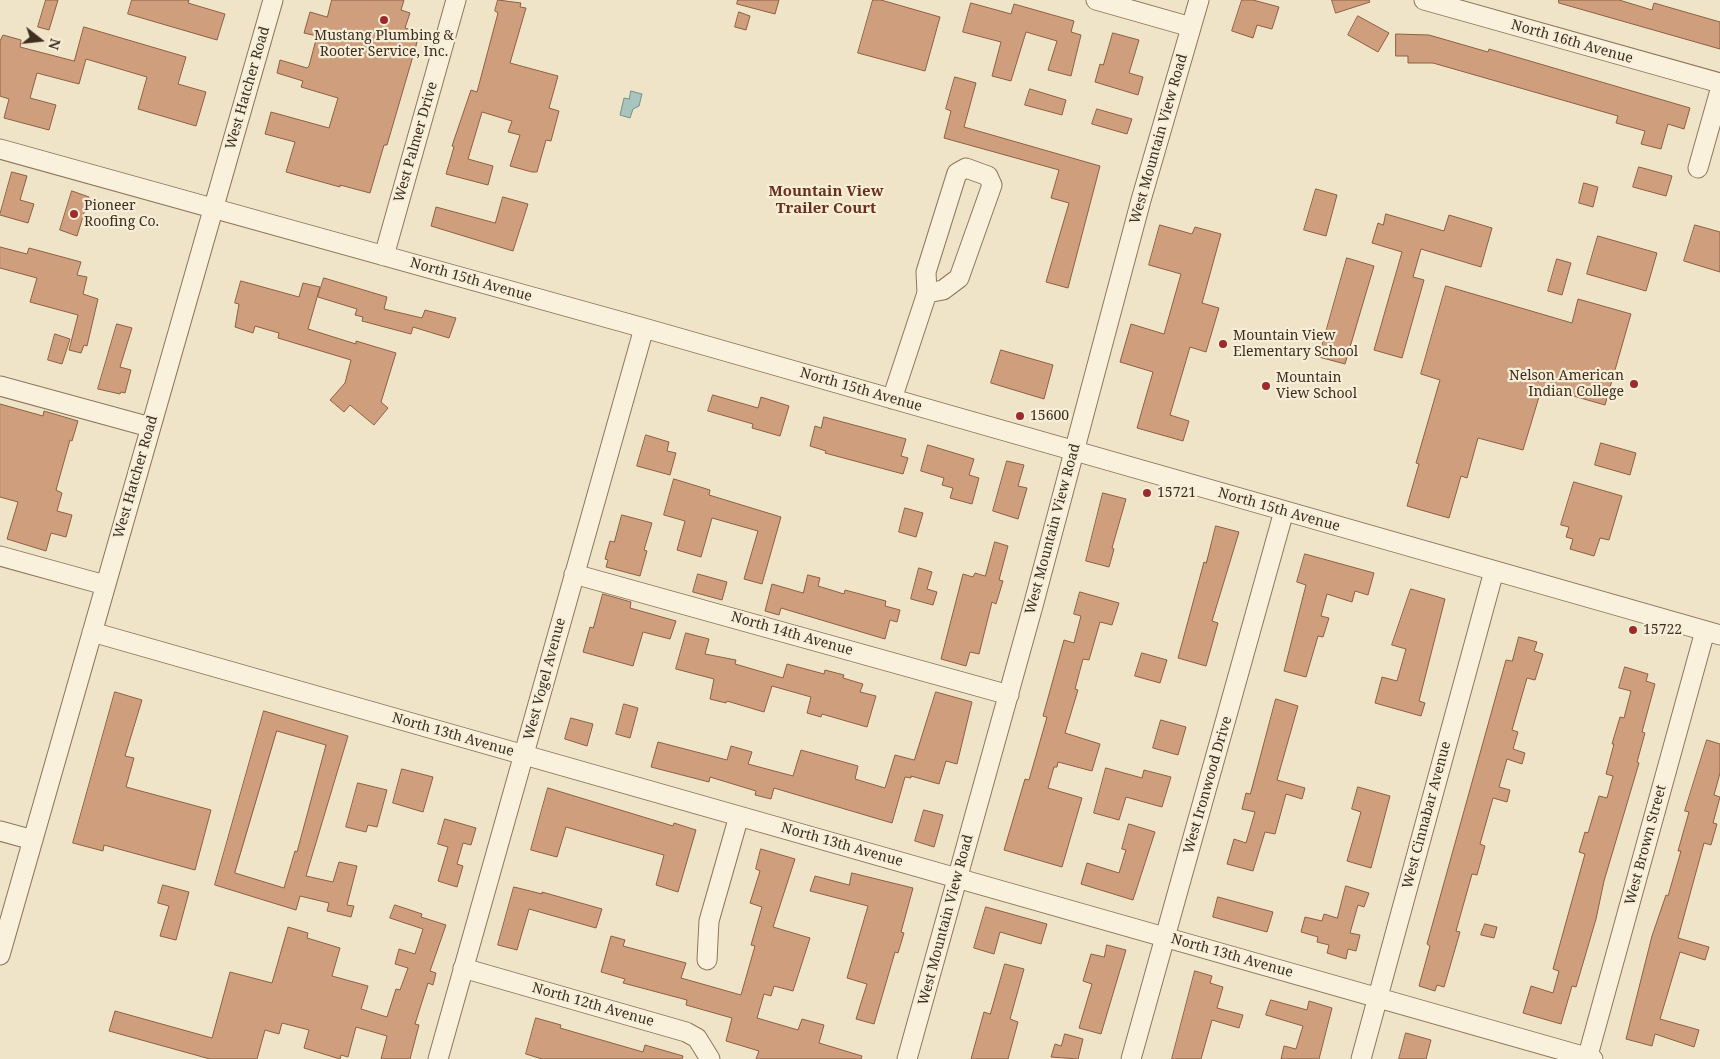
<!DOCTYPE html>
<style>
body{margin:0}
#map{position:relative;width:1720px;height:1059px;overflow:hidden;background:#f0e4c8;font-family:"Noto Serif",serif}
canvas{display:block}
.north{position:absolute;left:15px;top:15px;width:50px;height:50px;-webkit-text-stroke:4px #f7eed8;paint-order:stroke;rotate:106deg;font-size:14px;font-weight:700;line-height:20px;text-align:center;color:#3d2e20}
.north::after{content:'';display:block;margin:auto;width:18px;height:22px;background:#3d2e20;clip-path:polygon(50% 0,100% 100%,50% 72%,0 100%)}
</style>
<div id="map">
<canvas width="1720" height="1059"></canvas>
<div class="north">N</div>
</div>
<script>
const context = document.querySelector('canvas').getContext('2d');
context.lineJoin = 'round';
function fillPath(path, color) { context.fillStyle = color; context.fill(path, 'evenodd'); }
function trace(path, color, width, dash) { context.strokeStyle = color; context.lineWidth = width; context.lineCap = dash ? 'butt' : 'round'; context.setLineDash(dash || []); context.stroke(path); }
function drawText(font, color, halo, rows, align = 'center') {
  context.font = font + ' "Noto Serif",serif'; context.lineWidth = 4.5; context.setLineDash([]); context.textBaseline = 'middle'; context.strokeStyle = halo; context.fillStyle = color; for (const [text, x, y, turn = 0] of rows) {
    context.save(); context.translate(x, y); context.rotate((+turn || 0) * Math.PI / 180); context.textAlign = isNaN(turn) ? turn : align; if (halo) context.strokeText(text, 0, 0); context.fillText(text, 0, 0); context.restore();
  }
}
const water = new Path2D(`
 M631 91 642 94 639 106 633 109 630 118 620 115 624 98 629 99Z`);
fillPath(water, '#a9c4bc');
trace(water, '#6f938a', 1);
const building = new Path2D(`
 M46 0H58L49 30 38 27Z
 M132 0H189L188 3 225 14 217 40 128 14Z
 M332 0H404L401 10 410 13 405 28 420 32 387 145H384L370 193 340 185V187L286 172 295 142 265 134 271 112 329 128 338 98 301 87 303 81 277 73 280 60 307 68 309 66 317 36 304 33 310 12 327 17Z
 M498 0 521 3 520 7 526 8 510 63 558 76 549 108 559 111 551 141 546 140 537 172H532L510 166 520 135 508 132 512 121 482 112 468 159 493 166 488 185 446 174 454 147 452 146 471 90 477 92 498 13 495 11Z
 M738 0H779L775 14 737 4Z
 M873 0H881L940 17 925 71 858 53Z
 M1242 0H1253L1279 7 1272 29 1257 25 1253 38 1232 31Z
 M1332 0H1369L1370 2 1336 13Z
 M1559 0H1619L1652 10 1654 3 1720 22V49L1559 3Z
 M971 3 1011 14 1014 4 1074 21 1071 32 1081 35 1071 76 1048 70 1057 41 1026 32 1011 81 992 76 1001 42 963 32Z
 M739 12 750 16 746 30 735 27Z
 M1358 16 1389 33 1378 52 1348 35Z
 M84 27 186 57 178 84 206 92 196 126 138 109 147 77 86 59 79 84 37 73 30 98 56 105 49 130 4 118 9 99 0 96V41L3 35 21 40 20 47 74 61Z
 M1113 33 1139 40 1129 73 1143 77 1138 95 1095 82 1100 64 1103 65Z
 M1396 34 1429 35 1488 52 1489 49 1690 108 1684 129 1668 124 1661 149 1641 144 1645 131 1616 123 1618 116 1433 63H1408V56H1396Z
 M955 77 976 83 964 127 1100 166 1068 288 1046 282 1069 203 1051 198 1059 170 944 138 951 111 946 109Z
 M1030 89 1066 100 1062 115 1025 105Z
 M1097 109 1132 119 1127 134 1092 124Z
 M1639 167 1672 176 1666 196 1633 187Z
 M12 172 27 176 20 200 34 204 28 223 0 215Z
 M1584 183 1598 187 1593 207 1579 203Z
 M1316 189 1337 195 1326 236 1304 230Z
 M72 191 89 197 77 236 60 230Z
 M503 197 528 204 513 251 431 226 436 207 495 223Z
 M1386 214 1444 231 1449 215 1492 228 1481 267 1421 249 1413 277 1424 280 1402 358 1374 350 1402 252 1372 243 1378 223 1383 225Z
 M1160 225 1192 234 1195 227 1221 234 1202 303 1219 308 1206 352 1190 347 1170 415 1189 421 1183 441 1137 428 1153 372 1120 362 1131 324 1164 334 1181 274 1149 265Z
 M1695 225 1720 232V272L1684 261Z
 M1598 236 1657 253 1646 291 1587 274Z
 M0 247 27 254 29 248 81 262 77 275 87 277 83 294 98 299 87 346 84 345 81 353 69 350 78 315 30 302 37 278 0 268Z
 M1347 258 1374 266 1345 364 1319 357Z
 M1557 259 1571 263 1562 295 1548 291Z
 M324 278 387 297 384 309 422 318 425 310 456 318 449 338 413 327 411 334 362 321 363 317 355 315 357 309 318 297Z
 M241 281 299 297 303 283 320 287 308 329 356 344V341L396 353 381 402 388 408 374 425 350 405 344 412 330 400 345 383 351 360 278 338 279 333 255 326 253 333 235 327 239 304 235 303Z
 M1446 286 1572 323 1578 299 1631 314 1605 405 1542 387 1523 450 1478 438 1467 478 1461 476 1449 518 1407 506 1419 464 1416 463 1440 380 1421 374Z
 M117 324 132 328 120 367 131 370 125 393 121 392 120 394 98 389Z
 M55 334 70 339 62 364 48 360Z
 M1001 350 1053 365 1044 399 991 383Z
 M713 395 758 408 761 397 789 406 780 436 752 428 753 424 708 411Z
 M0 404 43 416 44 411 78 421 72 441 70 440 56 490 62 493 57 511 72 515 66 537 51 533 46 551 7 539 18 502 0 497Z
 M824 417 906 439 901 456 908 458 903 474 825 453 826 451 810 446 815 426 821 428Z
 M646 435 669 442 667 451 676 453 670 475 637 466Z
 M1601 443 1636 453 1630 475 1595 465Z
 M928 445 974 459 969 475 979 478 972 504 950 498 953 488 942 485 944 478 921 471Z
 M1007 461 1024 465 1018 486 1027 488 1018 519 993 511Z
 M674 479 710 490 709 495 781 517 762 584 744 579 758 531 712 518 701 557 677 550 685 521 664 515Z
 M1574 482 1622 496 1609 540 1600 538 1594 556 1570 549 1573 539 1566 537 1569 527 1561 525Z
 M1103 493 1126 499 1112 548 1114 549 1109 567 1086 561Z
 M905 508 923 513 916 537 899 532Z
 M622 515 652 523 644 550 647 551 640 576 606 567 608 560 605 559 610 541 614 542Z
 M1216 526 1239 532 1212 621 1218 623 1206 666 1178 658 1204 562 1206 563Z
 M995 542 1008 546 999 580 1003 581 996 604 992 602 979 654 970 652 966 666 941 659 963 574 973 577 975 573 985 576Z
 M1305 554 1374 573 1368 595 1355 591 1352 602 1327 594 1321 616 1329 618 1323 637 1318 636 1306 677 1284 671 1306 585 1297 582Z
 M919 568 932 572 927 589 937 592 933 605 911 599Z
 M698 574 727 582 722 600 693 592Z
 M808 575 820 578 818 586 844 594 845 590 886 601 885 606 900 610 897 622 890 620 885 639 781 608 779 615 765 611 772 584 803 593Z
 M1411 589 1445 599 1419 701 1425 703 1421 716 1375 703 1382 677 1397 681 1406 649 1392 645Z
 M1080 592 1119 603 1112 625 1100 622 1089 660 1083 659 1075 689 1078 690 1065 733 1100 744 1092 771 1058 762 1057 767H1054L1048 788 1082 798 1062 867 1004 850 1025 779 1029 780 1047 717 1043 716 1064 640 1074 643 1081 616 1074 614Z
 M603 594 631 602 630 608 676 621 670 639 643 632 633 666 583 652 590 627 593 628Z
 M686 633 709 639 705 654 736 660 735 664 783 678 787 664 824 674 825 670 844 675 843 678 863 684 860 692 876 696 867 727 822 714 821 717 807 713 811 697 772 686 764 712 727 701 726 703 710 699 714 679 676 669Z
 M1519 637 1537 642 1534 651 1543 654 1535 680 1527 678 1512 730 1518 732 1513 749 1525 753 1522 764 1507 759 1499 787 1510 790 1507 802 1493 798 1480 844 1485 846 1477 875 1472 874 1456 931 1460 932 1444 987 1437 985 1435 991 1419 986 1430 946 1427 944 1506 660 1512 661Z
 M1142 653 1167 660 1160 683 1135 676Z
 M1625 667 1648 674 1646 681 1655 684 1642 732 1645 733 1637 762 1639 763 1604 881 1596 919 1576 987 1572 986 1561 1024 1523 1013 1531 986 1553 993 1559 971 1553 969 1585 854 1579 852 1585 832 1588 833 1599 796 1607 798 1613 776 1606 774 1614 744H1612L1620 717 1624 718 1631 691 1619 688Z
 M115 692 142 700 125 756 134 758 126 787 211 810 195 870 104 845 103 851 73 843Z
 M936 692 972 702 957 764 946 761 939 784 911 776V778L905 777 892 823 774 788 771 799 755 795 756 791 710 777 709 782 651 767 658 742 727 760 731 746 752 752 748 764 793 776 801 750 858 766 855 779 885 788 895 755 914 760Z
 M1276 699 1298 706 1277 780 1305 788 1302 799 1286 794 1275 834 1265 832 1253 871 1227 864 1234 839 1246 843 1255 812 1242 809 1246 793 1250 794Z
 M624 704 638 708 630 738 616 734Z
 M264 711 348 736 306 876 333 882 339 862 357 866 347 905 354 906 351 917 327 911 329 903 300 896 296 910 215 885ZM277 731 326 745 297 852 295 851 284 888 235 873Z
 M571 718 593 724 587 746 565 739Z
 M1161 720 1186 727 1178 755 1153 748Z
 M1707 740 1720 744V773L1714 795 1720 797 1713 823 1717 824 1711 845 1704 843 1678 938 1709 947 1705 960 1680 952 1660 1019 1699 1030 1694 1047 1655 1034 1652 1046 1626 1039 1652 936 1666 895 1668 896 1681 851H1678L1689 812 1685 811Z
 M1106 768 1142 778 1144 770 1171 777 1162 807 1126 797 1119 820 1094 813Z
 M402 769 433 777 423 812 393 803Z
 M358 783 387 790 377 827 368 825 366 832 346 827Z
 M1358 787 1390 796 1371 868 1347 861 1361 812 1352 809Z
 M548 788 673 826 674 823 696 830 678 892 656 885 664 855 566 827 557 857 531 850Z
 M924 810 943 815 934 847 915 841Z
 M445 819 476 828 471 845 463 843 457 864 463 866 457 887 438 881 448 847 438 844Z
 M1129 824 1155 832 1133 900 1081 884 1087 863 1119 873 1126 850 1122 849Z
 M761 849 795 859 773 927 810 938 793 991 774 986 771 996 764 994 757 1018 798 1030 802 1019 824 1025 819 1043 862 1056 861 1059H756L759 1051 726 1041 732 1018 686 1005 687 1000 623 983 625 979 601 972 611 936 625 940 623 946 686 963 681 978 741 995 755 946 751 945 762 907 750 903 760 871 756 869Z
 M852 873 913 888 901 932 904 933 898 953 895 952 874 1024 856 1019 867 984 847 978 868 906 810 891 815 876 849 885Z
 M163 885 189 892 176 940 160 936 169 906 158 903Z
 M1346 886 1369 893 1364 907 1358 905 1350 933 1360 935 1356 951 1348 949 1346 959 1327 953 1329 945 1317 942 1318 937 1301 932 1305 917 1322 921 1324 914 1337 918Z
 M514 887 542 894V892L602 909 596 928 529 909 517 950 498 945Z
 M1218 897 1273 912 1267 932 1213 917Z
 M395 905 422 914 421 917 446 925 430 971 436 973 433 985 428 983 415 1024 419 1025 410 1059H381L387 1036 356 1027 348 1057 341 1055 340 1059 304 1048 309 1030 282 1023 279 1034 265 1030 257 1059H210L109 1031 115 1011 212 1038 230 972 272 983 288 927 308 933 307 938 340 948 332 976 368 986 361 1009 387 1017 396 989 400 990 408 968 395 964 399 949 415 954 423 929 390 918Z
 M986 907 1047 924 1041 944 1000 932 994 954 974 948Z
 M1485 924 1497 927 1494 938 1481 935Z
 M1107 945 1126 950 1101 1034 1079 1028 1092 984 1083 981 1091 954 1104 957Z
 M1005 964 1024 969 1010 1019 1018 1022 1008 1059H971L984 1012 990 1014Z
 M1195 971 1212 976 1210 983 1223 987 1217 1008 1243 1015 1239 1028 1212 1020 1201 1059H1172Z
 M1271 1000 1307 1010 1309 1001 1332 1008 1319 1059H1281L1284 1046 1296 1049 1303 1026 1266 1015Z
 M536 1018 561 1025 560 1028 643 1052 645 1045 683 1056 682 1059H542L526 1054Z
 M1406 1033 1431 1040 1426 1059H1399Z
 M1065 1034 1083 1039 1078 1059 1051 1057 1055 1044 1061 1046Z`);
fillPath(building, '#cf9f7d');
trace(building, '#8d5f41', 1);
const minor = new Path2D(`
 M1096 0 1191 27
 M1424 0 1720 83
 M0 149 644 328 1720 635
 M1698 168 1720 90
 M384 256 456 0
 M0 386 150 427
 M892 399 927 293 943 290 959 278 992 185 988 176 966 168 957 173 926 272 927 293
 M0 556 105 585
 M574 574 1009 695
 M92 632 1593 1059
 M0 831 33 840
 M0 955 273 0
 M707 960 709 921 739 816
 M463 968 686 1032 697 1038 710 1059
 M438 1059 644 328
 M907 1059 1033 606 1141 200 1199 0
 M1131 1059 1284 511
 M1361 1059 1494 571
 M1587 1059 1705 631`);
trace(minor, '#8d765c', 21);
trace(minor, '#faf1dc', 19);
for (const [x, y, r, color] of [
 [384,20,5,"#9e2a2b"],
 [74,214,5,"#9e2a2b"],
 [1223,344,5,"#9e2a2b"],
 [1634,384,5,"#9e2a2b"],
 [1266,386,5,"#9e2a2b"],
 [1020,416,5,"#9e2a2b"],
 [1147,493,5,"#9e2a2b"],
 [1633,630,5,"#9e2a2b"]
]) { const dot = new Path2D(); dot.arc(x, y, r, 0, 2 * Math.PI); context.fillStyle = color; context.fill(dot); trace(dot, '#f7eed8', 2); }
drawText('14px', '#3d2e20', '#f7eed8', [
 ["Mustang Plumbing &",384,36,"center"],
 ["Rooter Service, Inc.",384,52,"center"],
 ["Pioneer",84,206],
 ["Roofing Co.",84,222],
 ["Mountain View",1233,336],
 ["Elementary School",1233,352],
 ["Nelson American",1624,376,"right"],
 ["Indian College",1624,392,"right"],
 ["Mountain",1276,378],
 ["View School",1276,394],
 ["15600",1030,416],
 ["15721",1157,493],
 ["15722",1643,630]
], 'left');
drawText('14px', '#3d2e20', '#f7eed8', [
 ["North 16th Avenue",1572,42,16],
 ["West Hatcher Road",248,88,-74],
 ["West Mountain View Road",1159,139,-74],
 ["West Palmer Drive",416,142,-74],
 ["North 15th Avenue",471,280,16],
 ["North 15th Avenue",861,390,16],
 ["West Hatcher Road",136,477,-74],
 ["North 15th Avenue",1279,510,16],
 ["West Mountain View Road",1053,529,-75],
 ["North 14th Avenue",792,634,16],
 ["West Vogel Avenue",545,679,-75],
 ["North 13th Avenue",453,735,16],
 ["West Ironwood Drive",1208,785,-74],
 ["West Cinnabar Avenue",1427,815,-75],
 ["North 13th Avenue",842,845,16],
 ["West Brown Street",1646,845,-75],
 ["West Mountain View Road",946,920,-75],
 ["North 13th Avenue",1232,956,16],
 ["North 12th Avenue",593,1005,16]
]);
drawText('bold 15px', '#6b2e1e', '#f7eed8', [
 ["Mountain View",826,192],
 ["Trailer Court",826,209]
]);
</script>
